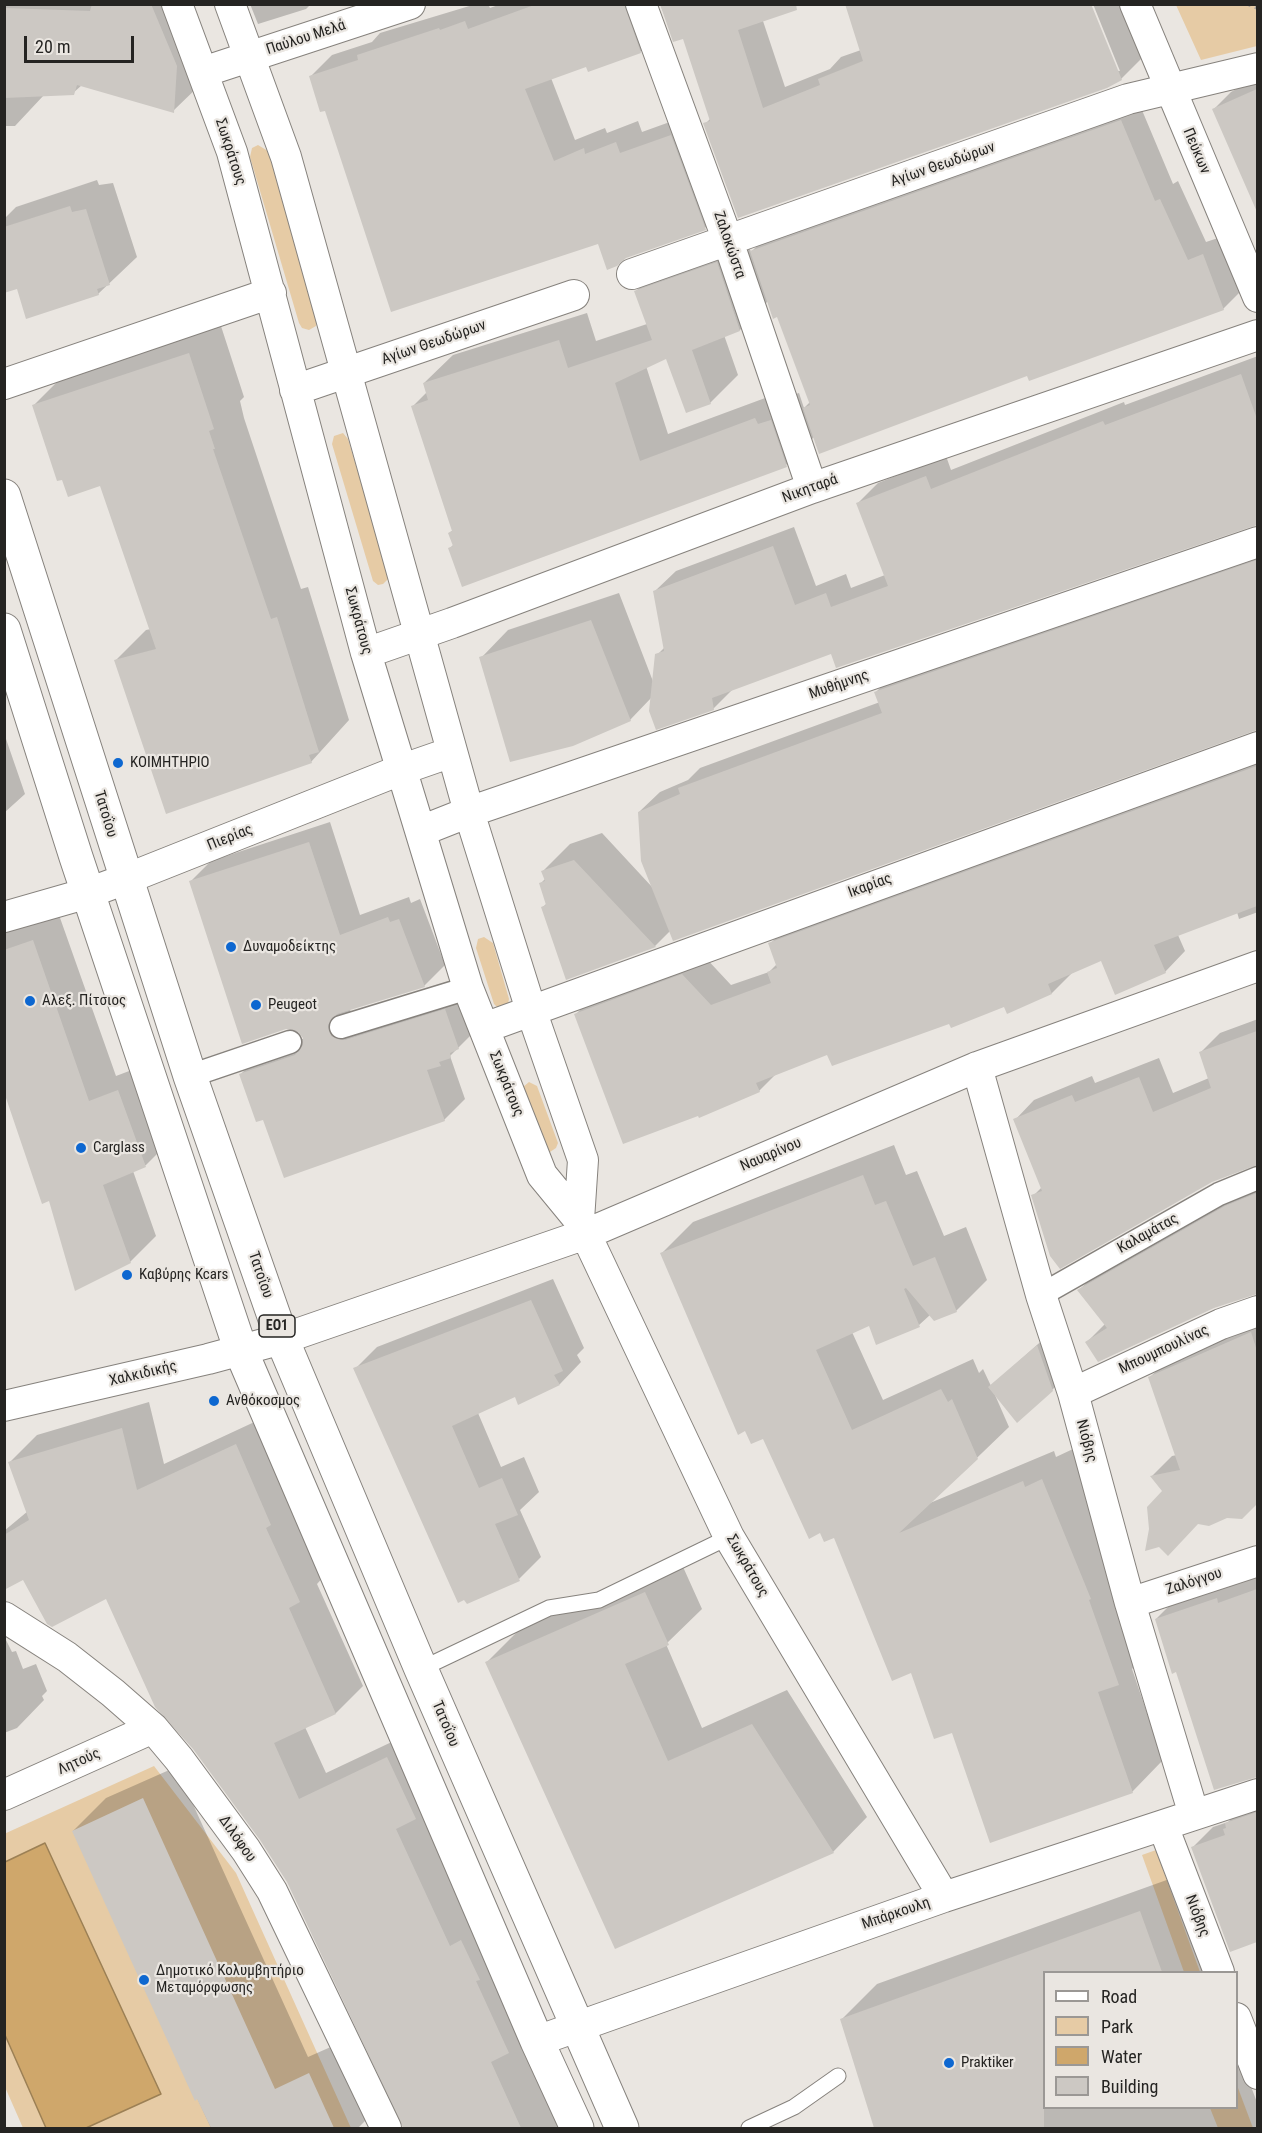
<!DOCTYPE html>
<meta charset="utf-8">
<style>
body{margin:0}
#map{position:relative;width:1262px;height:2133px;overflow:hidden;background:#eae6e1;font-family:"Roboto Condensed",sans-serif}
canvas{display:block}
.frame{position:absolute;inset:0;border:6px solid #252422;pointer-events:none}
.legend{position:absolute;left:1043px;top:1971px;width:195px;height:138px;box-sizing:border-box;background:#eae6e1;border:2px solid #9b9895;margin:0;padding:8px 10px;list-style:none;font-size:18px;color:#252422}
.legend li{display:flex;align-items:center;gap:12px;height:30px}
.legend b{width:30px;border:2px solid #9b9895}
.scale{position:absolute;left:24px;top:36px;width:110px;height:27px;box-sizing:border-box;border:3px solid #252422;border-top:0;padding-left:8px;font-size:18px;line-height:21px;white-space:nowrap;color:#252422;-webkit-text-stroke:4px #eae6e1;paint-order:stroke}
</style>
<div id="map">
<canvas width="1262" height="2133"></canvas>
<div class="frame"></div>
<ul class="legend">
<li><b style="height:8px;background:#fff"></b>Road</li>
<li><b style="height:16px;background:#e6cba5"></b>Park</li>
<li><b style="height:16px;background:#cfa76b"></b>Water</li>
<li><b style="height:16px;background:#ccc8c3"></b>Building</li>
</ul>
<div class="scale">20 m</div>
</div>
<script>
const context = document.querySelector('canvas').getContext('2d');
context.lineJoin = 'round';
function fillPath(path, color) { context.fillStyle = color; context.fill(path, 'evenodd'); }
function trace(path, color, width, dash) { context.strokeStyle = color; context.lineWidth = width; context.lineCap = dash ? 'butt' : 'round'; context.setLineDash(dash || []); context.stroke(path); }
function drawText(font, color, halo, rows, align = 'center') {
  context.font = font + ' "Roboto Condensed",sans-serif'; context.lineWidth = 4.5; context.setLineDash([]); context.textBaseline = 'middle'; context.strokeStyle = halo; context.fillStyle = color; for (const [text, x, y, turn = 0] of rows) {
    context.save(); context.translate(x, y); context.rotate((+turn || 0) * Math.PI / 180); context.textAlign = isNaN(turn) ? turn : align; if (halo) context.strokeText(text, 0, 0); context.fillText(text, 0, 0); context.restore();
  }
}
fillPath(new Path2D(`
 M1176 5H1257V46L1201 60Z
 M258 145 268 151 317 320 316 326 309 330 302 328 299 323 250 157 252 148Z
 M343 433 348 439 388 573V579L383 584 378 585 373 581 332 444 334 436Z
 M484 937 493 943 509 999 508 1004 498 1008 494 1004 476 948 478 939Z
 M529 1082 537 1086 558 1143 556 1148 550 1152 545 1151 523 1087Z
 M154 1766 236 1873 351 2128H23L5 2087 4 1834Z
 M1156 1850 1200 1972H1184L1142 1855Z
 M1238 2088 1253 2128H1218L1210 2108H1236Z`), '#e6cba5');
const water = new Path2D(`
 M45 1843 161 2094 86 2128H46L5 2035V1862Z`);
fillPath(water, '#cfa76b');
trace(water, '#9c8055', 1.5);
fillPath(new Path2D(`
 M4 4H192L202 83 173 111 82 85 73 93 44 95 15 126H4Z
 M250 4H311L306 9 258 24Z
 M476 4H488L490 8 501 4H653L662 30 640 52 587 65 551 78 575 140 605 128 607 133 638 121 642 132 692 114 726 207 705 228 598 242 326 109 310 77 332 55 372 42 380 33Z
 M660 4H772L761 15 785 87 830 69 841 57 861 50 1120 71 1093 4H1121L1143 57 1121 79 705 124 711 118 684 37 674 40Z
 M1258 77V158L1213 110 1231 92Z
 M1139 103 1173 184 1178 181 1206 242 1221 237 1241 291 1223 309 1028 374 814 437 786 465 449 549 454 544 449 533 453 530 413 406 427 392 424 383 453 355 587 313 596 341 647 324 636 291 664 263 745 235 751 252 770 233ZM768 301 778 315 810 402 804 408 799 393 786 397 784 391 668 434 646 366 667 357 710 403 738 375 724 335 740 330Z
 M97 180 99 185 113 183 137 257 98 294 18 287 4 282V219L16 207Z
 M220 323 244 397 240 401 244 418 301 589 308 587 349 720 311 762 115 661 146 630 151 629 101 484 34 405 65 374Z
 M1258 356V524L832 652 733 689 713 709 652 697 630 720 481 658 508 630 619 593 654 684 657 655 665 647 655 591 676 571 794 527 816 586 846 574 851 588 885 575 858 503 878 483 946 456 951 470 1124 402 1125 405Z
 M1258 548V729L670 931 655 946 567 978 543 907 547 903 541 883 545 879 543 871 570 844 602 833 653 888 639 812 660 792 688 780 700 768 880 702 876 692 896 672Z
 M5 736 25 794 4 813V736Z
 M1258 752V912L1239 919 1237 912 1178 935 1185 951 1165 972 1102 959 1072 973 1052 993 1008 1012 1005 1005 827 1053 776 1074 759 1091 576 1014 596 994 703 955 731 985 769 972 777 964 770 944 790 923Z
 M330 822 360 915 409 897 411 903 420 899 445 965 424 986 350 1009 352 1016 466 989 479 1027 450 1056 465 1099 444 1120 264 1118 241 1074 261 1053 305 1038 190 882 211 861Z
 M59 915 116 1076 145 1065 172 1139 146 1165 133 1171 156 1236 130 1262 50 1199 4 1089V933Z
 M1258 1019V1164L1033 1196 1042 1187 1015 1120 1034 1100 1092 1076 1095 1083 1159 1058 1173 1093 1209 1078 1200 1053 1220 1033Z
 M894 1145 906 1175 917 1171 944 1236 966 1227 987 1280 956 1311 930 1315 919 1325 877 1343 870 1324 852 1332 883 1400 973 1359 979 1373 983 1369 991 1386 1056 1328 1071 1371 1052 1390 995 1395 1009 1427 930 1503 1054 1451 1056 1457 1073 1449 1149 1653 1132 1669 1163 1760 1132 1792 912 1671 834 1536 764 1437 662 1253 693 1222Z
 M1258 1182V1293L1087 1342 1105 1324 1079 1290 1099 1271Z
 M553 1279 584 1348 577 1355 581 1362 560 1384 515 1395 478 1413 501 1467 524 1457 539 1492 520 1510 541 1557 519 1579 467 1602 355 1369 377 1347Z
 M1258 1318V1502L1241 1517 1164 1491 1152 1476 1172 1456 1177 1455 1150 1377 1170 1358Z
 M149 1402 164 1464 263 1418 326 1574 317 1584 363 1686 336 1713 305 1727 326 1773 415 1731 562 2128H407L289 1883 106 1597 24 1577 4 1581V1531L28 1511 10 1462 37 1435Z
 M679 1558 702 1609 666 1644 702 1728 787 1690 867 1817 833 1852 487 1662 521 1628Z
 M1258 1577V1776L1215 1788 1177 1671 1156 1619 1176 1599 1236 1579 1238 1584Z
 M4 1636 12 1652 16 1651 23 1669 36 1664 47 1691 42 1696 44 1700 17 1728 4 1733Z
 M176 1767 308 2057 342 2042 374 2112 358 2128H211L73 1831 106 1798Z
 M1258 1799V1941L1231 1950 1193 1847 1213 1827 1228 1822 1246 1804Z
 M1175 1877 1210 1972H1044V2108H1236V2047L1258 2105V2128H875L842 2019 877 1984Z`), '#0003');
fillPath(new Path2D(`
 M92 4H151L177 66 174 113 77 85 74 95 4 98V8L90 11Z
 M537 4H624L641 53 588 72 586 67 525 89 554 161 584 148 585 154 616 142 620 153 671 135 706 230 626 258 617 266 607 270 598 244 391 312 325 111 320 112 309 76 358 60 357 55 439 28 440 30 465 21 468 29Z
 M660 4H796L797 10 738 30 763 108 820 85 818 79 863 61 845 4H1091L1122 80 1107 88 738 218 703 123 710 121 683 39 673 42Z
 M1257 89V212L1212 109Z
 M1121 120 1155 201 1160 199 1188 260 1203 254 1224 310 1029 381 1027 376 819 454 803 408 810 405 777 317 773 319 750 251Z
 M70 206 72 212 86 209 110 285 97 289 99 295 26 319 17 289 4 293V227Z
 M717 262 740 331 692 350 711 404 686 413 666 359 615 383 640 461 755 418 758 424 771 420 787 467 462 587 448 548 453 546 448 533 452 531 411 406 428 400 423 383 559 340 568 368 652 340 634 291Z
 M189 353 214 429 209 431 215 449H213L271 619 277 617 319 752 309 755 312 763 166 814 114 660 156 649 100 486 68 497 62 480 57 481 32 405Z
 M1241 374 1257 419V525L836 668 831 654 712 698 714 710 656 730 649 711 655 654 664 651 653 591 773 546 795 605 826 593 831 607 888 586 856 503 926 476 931 489 1103 421 1105 425Z
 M1257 560V730L673 941 641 861 638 812 680 794 678 788 882 713 874 692Z
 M591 620 631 721 573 746 510 762 479 657Z
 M1257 766V906L1154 945 1166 973 1115 995 1101 961 1048 984 1052 994 1007 1014 1004 1007 951 1028 949 1024 832 1066 827 1055 756 1083 760 1092 699 1118 698 1116 623 1144 574 1014 682 974 711 1005 771 983 767 972 777 968 768 943Z
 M309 842 340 935 388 917 390 922 399 919 425 987 337 1014 328 1025 331 1036 345 1040 445 1009 459 1049 450 1053 451 1058 439 1062 441 1066 427 1070 445 1121 284 1178 263 1120 256 1122 239 1074 295 1055 303 1045V1038L298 1032 286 1029 242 1044 189 881Z
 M574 860 656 947 566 980 541 907 546 905 539 883 545 881 541 871Z
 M33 940 89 1101 118 1090 146 1167 103 1185 131 1263 75 1291 49 1201 42 1204 4 1092V950Z
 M1257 1031V1165L1212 1182 1060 1269 1050 1256 1031 1195 1042 1191 1013 1119 1072 1095 1075 1102 1139 1077 1153 1112 1211 1088 1199 1052Z
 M863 1175 875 1205 886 1201 913 1266 935 1257 957 1312 934 1321 906 1288 904 1289 920 1327 876 1345 869 1326 816 1350 852 1430 941 1389 948 1402 952 1399 978 1459 899 1533 1023 1481 1025 1487 1042 1479 1091 1599 1089 1600 1119 1685 1098 1692 1133 1793 990 1843 952 1733 934 1739 911 1673 892 1681 834 1538 824 1542 820 1533 809 1539 763 1439 751 1444 745 1431 738 1435 660 1253Z
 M1257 1193V1294L1214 1308 1098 1362 1085 1342 1107 1328 1077 1290 1225 1206Z
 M531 1300 563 1371 554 1375 560 1385 518 1405 515 1397 452 1426 479 1488 502 1478 518 1515 495 1524 520 1581 467 1604 464 1600 458 1603 353 1368Z
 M1251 1332 1257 1351V1504L1242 1519 1227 1518 1209 1526 1198 1524 1168 1556 1159 1547 1145 1551 1149 1529 1147 1507 1162 1491 1150 1476 1180 1470 1148 1377Z
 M1037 1345 1053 1391 1017 1423 988 1387Z
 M122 1428 137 1490 236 1444 271 1525 266 1528 300 1602 289 1608 336 1714 274 1743 299 1799 387 1757 416 1819 396 1829 450 1946 461 1940 480 1980 476 1981 509 2053 491 2062 521 2128H403L287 1882 260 1840 193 1749 155 1707 106 1599 52 1627 47 1624 23 1580 4 1590V1535L29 1520 8 1462Z
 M1257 1589V1777L1214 1790 1176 1672 1172 1674 1155 1619 1217 1598 1218 1603Z
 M645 1592 669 1645 625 1664 668 1761 752 1724 834 1853 615 1949 485 1662Z
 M143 1798 275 2089 309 2073 334 2128H211L197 2099 195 2101 72 1831Z
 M1257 1812V1942L1230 1952 1191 1847 1225 1835 1223 1829 1226 1828 1225 1823Z
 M1140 1911 1162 1972H1044V2128H874L840 2019Z`), '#ccc8c3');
const service = new Path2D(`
 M421 1669 549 1608 599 1600 729 1537
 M749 2128 794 2107 838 2076`);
const pedestrian = new Path2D(`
 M341 1027 468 988
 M190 1076 290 1042
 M1041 1295 1219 1194 1258 1178`);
const minor = new Path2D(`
 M177 4 232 152 366 653 468 988 542 1175 579 1220 729 1537 944 1897
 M230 4 286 157 469 812 531 1010 583 1160 579 1220
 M641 4 728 241 812 488
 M1135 4 1258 297
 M203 72 410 4
 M632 274 1128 99 1258 68
 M4 384 271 293
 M295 390 574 295
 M366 653 452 623 812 488 1258 335
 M421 831 469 812 1258 542
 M4 917 88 893 126 879 403 769 452 752
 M484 1028 1258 747
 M977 1067 1041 1295 1073 1393 1130 1603 1194 1815
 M1073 1393 1221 1324 1258 1311
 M4 1406 208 1359 282 1339 586 1234 977 1067 1258 966
 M1130 1603 1258 1561
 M4 1617 67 1657 113 1693 153 1728 179 1759 246 1850 272 1891 386 2128
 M4 1795 153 1728
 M1163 1826 1219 1972
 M1236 2018 1258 2074
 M537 2041 944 1897 1258 1794`);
const primary = new Path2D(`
 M4 496 190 1076 282 1339 421 1669 622 2128
 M4 630 76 857 241 1351 537 2041 577 2128`);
trace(service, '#86827d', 17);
trace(pedestrian, '#86827d', 25);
trace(minor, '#86827d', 32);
trace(primary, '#86827d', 35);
trace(new Path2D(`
 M1248 4 1258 8`), '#a3a09c', 4, [3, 4.5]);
trace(service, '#fff', 15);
trace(pedestrian, '#fff', 22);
trace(minor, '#fff', 30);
trace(primary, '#fff', 33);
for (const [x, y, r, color] of [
 [118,763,6,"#0d67d0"],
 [231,947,6,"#0d67d0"],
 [30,1001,6,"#0d67d0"],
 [256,1005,6,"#0d67d0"],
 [81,1148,6,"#0d67d0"],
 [127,1275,6,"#0d67d0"],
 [214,1401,6,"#0d67d0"],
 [144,1980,6,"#0d67d0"],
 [949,2063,6,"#0d67d0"]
]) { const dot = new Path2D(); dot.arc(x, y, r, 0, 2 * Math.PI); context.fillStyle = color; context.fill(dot); trace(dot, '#eae6e1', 2); }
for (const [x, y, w] of [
 [277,1326,36]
]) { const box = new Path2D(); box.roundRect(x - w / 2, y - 11, w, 22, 4.5); context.fillStyle = '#eae6e1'; context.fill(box); trace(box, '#252422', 1.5); }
drawText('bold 14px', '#252422', null, [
 ["ΕΟ1",277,1326]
]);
drawText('15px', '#252422', '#eae6e1', [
 ["Παύλου Μελά",306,38,-18],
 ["Πεύκων",1196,151,67],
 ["Σωκράτους",230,152,72],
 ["Αγίων Θεωδώρων",943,165,-19],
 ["Ζαλοκώστα",729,245,71],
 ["Αγίων Θεωδώρων",434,343,-19],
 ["Νικηταρά",810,489,-20],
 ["Σωκράτους",358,621,75],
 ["Μυθήμνης",839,685,-19],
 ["Τατοΐου",105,814,73],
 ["Πιερίας",230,838,-22],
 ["Ικαρίας",870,886,-20],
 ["Σωκράτους",506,1084,68],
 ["Ναυαρίνου",771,1155,-23],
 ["Καλαμάτας",1148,1234,-29],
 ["Τατοΐου",260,1275,71],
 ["Μπουμπουλίνας",1164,1350,-25],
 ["Χαλκιδικής",143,1374,-13],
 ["Νιόβης",1086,1441,75],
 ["Σωκράτους",747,1566,60],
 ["Ζαλόγγου",1194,1582,-18],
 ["Τατοΐου",445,1724,67],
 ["Λητούς",79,1762,-24],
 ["Διλόφου",237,1839,55],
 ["Μπάρκουλη",896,1914,-19],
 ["Νιόβης",1197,1916,69]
]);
drawText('15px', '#252422', '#eae6e1', [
 ["ΚΟΙΜΗΤΗΡΙΟ",130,763],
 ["Δυναμοδείκτης",243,947],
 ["Αλεξ. Πίτσιος",42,1001],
 ["Peugeot",268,1005],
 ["Carglass",93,1148],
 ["Καβύρης Kcars",139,1275],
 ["Ανθόκοσμος",226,1401],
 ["Δημοτικό Κολυμβητήριο",156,1971],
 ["Μεταμόρφωσης",156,1988],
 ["Praktiker",961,2063]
], 'left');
</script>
